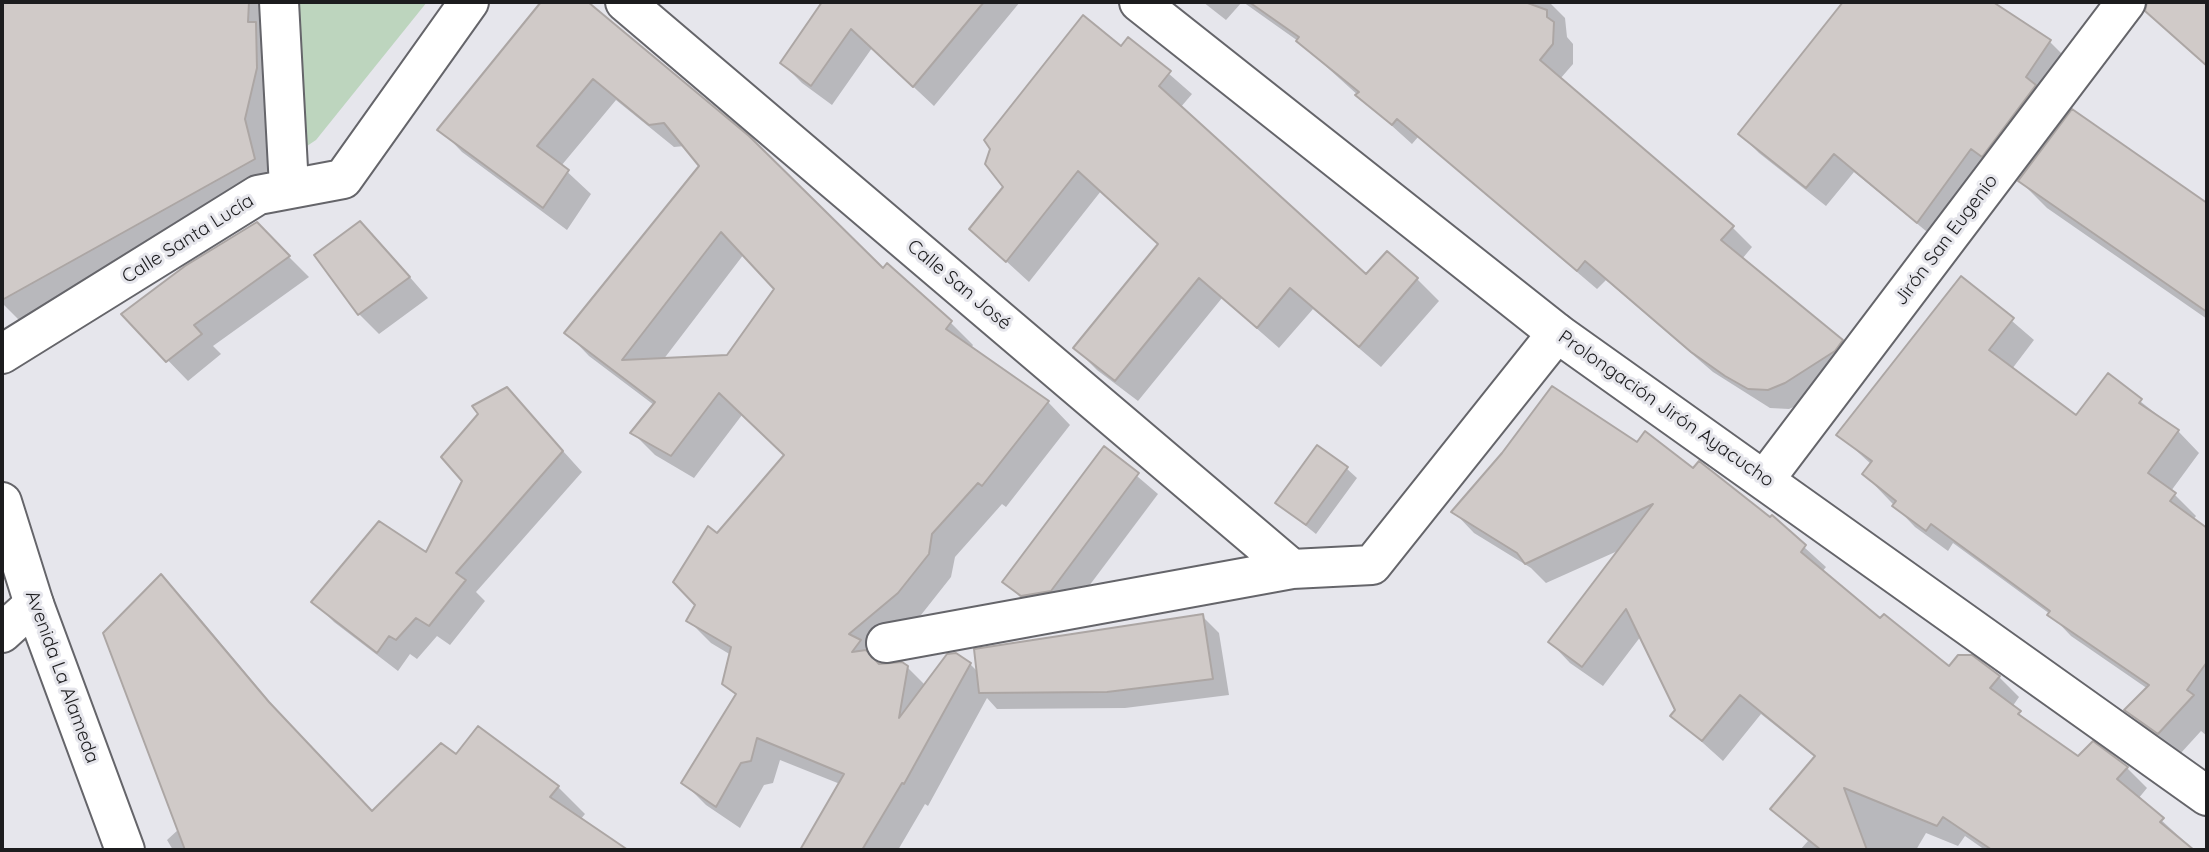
<!DOCTYPE html>
<meta charset="utf-8">
<style>
body{margin:0}
#map{position:relative;width:2209px;height:852px;overflow:hidden;background:#e6e6ec;font-family:Quicksand,sans-serif}
canvas{display:block}
.frame{position:absolute;inset:0;border:4px solid #1c1c1e;pointer-events:none}
</style>
<div id="map">
<canvas width="2209" height="852"></canvas>
<div class="frame"></div>
</div>
<script>
const context = document.querySelector('canvas').getContext('2d');
context.lineJoin = 'round';
function fillPath(path, color) { context.fillStyle = color; context.fill(path, 'evenodd'); }
function trace(path, color, width, dash) { context.strokeStyle = color; context.lineWidth = width; context.lineCap = dash ? 'butt' : 'round'; context.setLineDash(dash || []); context.stroke(path); }
function drawText(font, color, halo, rows, align = 'center') {
  context.font = font + ' Quicksand,sans-serif'; context.lineWidth = 6; context.setLineDash([]); context.textBaseline = 'middle'; context.strokeStyle = halo; context.fillStyle = color; for (const [text, x, y, turn = 0] of rows) {
    context.save(); context.translate(x, y); context.rotate((+turn || 0) * Math.PI / 180); context.textAlign = isNaN(turn) ? turn : align; if (halo) context.strokeText(text, 0, 0); context.fillText(text, 0, 0); context.restore();
  }
}
fillPath(new Path2D(`
 M292 2H427L316 140 301 150Z`), '#bdd5be');
fillPath(new Path2D(`
 M2 2H77L120 62 119 2H270L277 92 266 141 275 180 21 322 2 303Z
 M543 2H584L748 138 883 270 950 322 973 345 971 348 1048 402 1070 425 1006 507 1002 504 955 557 951 577 921 615 873 655 884 665 907 667 926 686 970 664 978 672 1202 616 1219 633 1229 695 1125 708 997 709 987 698 928 806 925 804 898 850H802L840 784 780 760 773 783 764 785 740 828 706 805 683 782 737 696 724 683 731 655 711 643 688 620 697 604 718 535 786 455 742 415 694 478 655 455 633 433 654 405 589 356 567 333 701 166 685 146 674 147 616 100 561 166 591 194 567 230 462 152 440 129ZM744 254 777 288 728 357 663 360Z
 M826 2H1020L934 106 872 48 832 105 802 83 782 63Z
 M1203 2H1242L1226 20Z
 M1243 2H1500L1512 15 1539 2H1549L1565 18 1567 37 1573 44V64L1560 79 1732 227 1752 247 1742 259 1862 361 1805 402 1789 409 1770 408 1713 372 1606 280 1597 289 1418 137 1412 144 1298 41Z
 M1845 2H1860L1878 13 1886 2H1989L2050 42 2069 61 1937 240 1854 172 1826 206 1759 153 1740 134Z
 M2165 2H2207V67L2154 17Z
 M1129 39 1192 94 1180 108 1366 277 1417 279 1439 301 1381 367 1313 309 1279 348 1222 298 1138 401 1097 370 1075 348 1160 245 1101 191 1029 282 971 229Z
 M2072 112 2207 205V319L2047 208 2020 181Z
 M256 224 309 277 213 346 221 354 188 381 123 314Z
 M380 243 428 298 379 334 359 314Z
 M1962 278 2034 340 2012 369 2077 417 2108 376 2178 431 2199 453 2171 491 2196 516 2193 520 2207 530V736L2201 731 2180 754 2148 731 2127 710 2148 689 2071 636 2050 614 1953 543 1948 551 1915 527 1864 474 1871 464 1838 434Z
 M507 389 582 472 476 592 485 601 450 645 437 636 417 659 410 654 398 671 334 622 314 602 426 554Z
 M1637 444 1693 471 1770 520 1772 518 1826 567 1822 572 1880 620 1949 669 1999 677 2019 697 2012 707 2036 729 2079 758 2127 768 2147 788 2138 799 2194 850H1985L1965 836 1958 846 1926 833 1916 850H1800L1808 841 1772 808 1816 758 1761 714 1723 761 1673 716 1677 711 1641 636 1603 686 1570 663 1550 642 1622 549 1546 583 1531 568 1474 533 1454 512Z
 M1104 448 1158 494 1071 610 1024 601 1004 581Z
 M1346 468 1357 478 1316 534 1277 503Z
 M161 577 188 604 295 732 373 813 457 757 558 787 585 814 580 820 625 850H173L167 840 179 829Z`), '#0003');
const building = new Path2D(`
 M2 2H249L248 22H256L257 68 245 119 255 159 2 300Z
 M541 2H588L749 136 883 268 887 263 952 321 946 329 1049 401 982 486 978 483 932 534 929 554 898 593 849 634 861 640 852 652 866 650 879 664 902 662 908 666 899 718 947 654 956 653 971 663 904 784 902 783 862 850H800L844 774 757 738 751 761 741 763 716 807 681 783 736 694 722 684 731 647 686 621 695 605 673 582 708 526 717 533 784 455 719 393 671 456 630 433 655 402 564 333 699 166 664 123 649 125 593 79 537 146 569 170 543 208 437 130ZM721 232 774 289 727 355 622 360Z
 M822 2H984L913 87 851 29 811 86 780 63Z
 M1249 2H1525L1547 10V17L1554 22 1553 44 1540 60 1734 226 1721 240 1843 340 1835 351 1785 383 1768 390 1748 389 1725 376 1691 352 1585 261 1577 271 1397 119 1392 125 1355 95 1359 92 1296 41 1299 37Z
 M1843 2H1993L2051 40 2026 77 2036 85 1982 157 1971 149 1917 223 1834 154 1806 188 1738 134Z
 M2147 2H2207V66L2145 11Z
 M1083 15 1121 46 1128 37 1171 71 1159 86 1366 274 1387 251 1418 278 1359 347 1290 288 1257 328 1199 278 1115 381 1073 348 1158 244 1078 171 1006 262 969 229 1003 187 985 164 990 149 984 140Z
 M2072 109 2207 203V312L2018 181Z
 M360 221 410 277 358 315 314 255Z
 M257 222 290 256 194 325 202 334 166 362 121 314 185 266Z
 M1961 276 2014 318 1989 350 2076 415 2108 373 2142 399 2139 403 2179 430 2148 473 2176 493 2170 501 2207 528V662L2187 690 2194 695 2158 734 2124 710 2149 685 2047 615 2050 611 1931 524 1926 531 1892 506 1896 501 1862 474 1872 461 1836 435Z
 M1552 386 1637 442 1645 431 1693 468 1699 461 1770 517 1772 515 1806 545 1801 552 1880 618 1884 614 1949 666 1958 655H1972L2000 676 1990 688 2021 711 2018 714 2078 756 2093 741 2128 767 2117 779 2164 818 2160 822 2194 850H1992L1943 817 1937 826 1844 788 1867 850H1821L1770 809 1815 756 1740 695 1702 741 1670 716 1675 710 1626 609 1582 667 1548 642 1653 504 1525 564 1517 553 1451 512 1502 453Z
 M507 387 563 451 456 573 466 580 429 626 416 618 396 640 389 636 377 653 311 602 379 521 426 552 462 481 441 457 478 414 472 406Z
 M1317 445 1348 467 1306 525 1275 503Z
 M1104 446 1139 473 1051 591 1021 596 1002 582Z
 M161 574 269 702 372 811 441 743 456 754 478 726 559 786 550 797 628 850H185L103 633Z
 M1203 614 1213 679 1107 692 979 693 974 649Z`);
fillPath(building, '#d0cac8');
trace(building, '#aca6a4', 2);
const street = new Path2D(`
 M279 2 289 187
 M625 2 1292 569
 M2 354 258 195 343 179 469 2
 M1765 479 2126 2
 M2 633 34 604
 M886 643 1292 569 1372 565 1557 333`);
const secondary = new Path2D(`
 M1139 2 1557 333 2207 796
 M2 502 34 604 125 850`);
trace(street, '#65656a', 42);
trace(secondary, '#65656a', 42);
trace(street, '#fff', 38);
trace(secondary, '#fff', 38);
drawText('19px', '#1c1c1e', '#e6e6ec', [
 ["Calle Santa Lucía",188,239,-32],
 ["Jirón San Eugenio",1946,240,-53],
 ["Calle San José",959,285,40],
 ["Prolongación Jirón Ayacucho",1666,409,35],
 ["Avenida La Alameda",62,677,70]
]);
</script>
